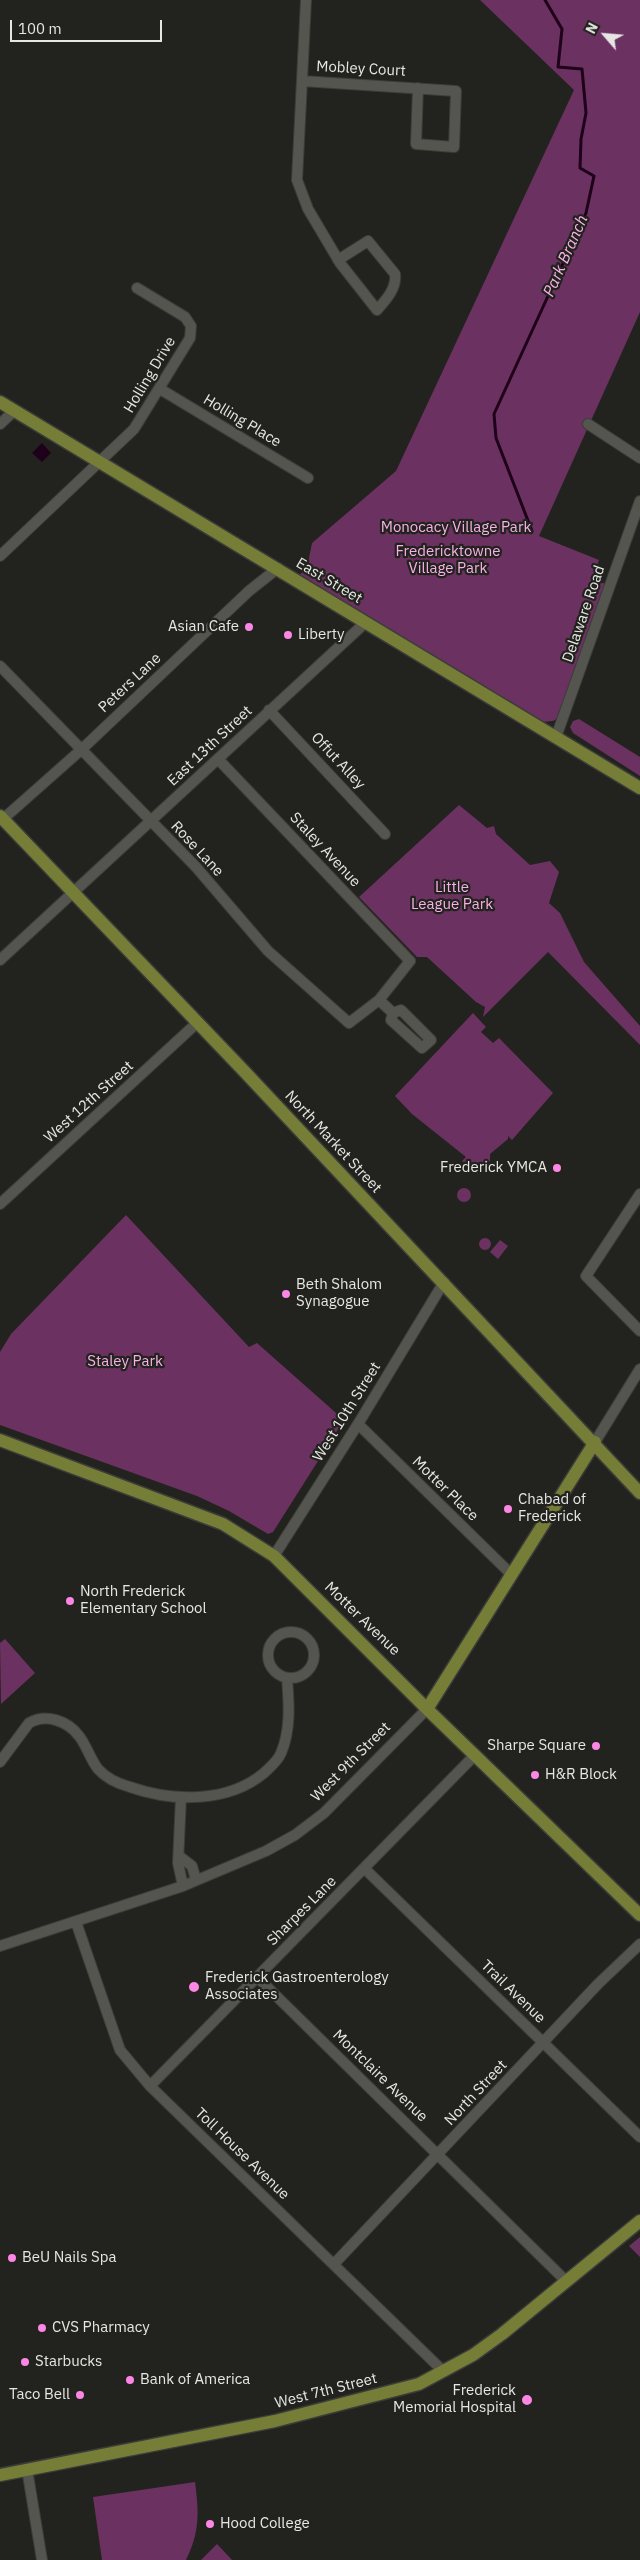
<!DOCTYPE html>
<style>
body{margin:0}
#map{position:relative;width:640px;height:2560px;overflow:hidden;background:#22231e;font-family:"IBM Plex Sans",sans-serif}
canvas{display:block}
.north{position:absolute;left:580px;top:10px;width:50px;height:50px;-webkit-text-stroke:4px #22231e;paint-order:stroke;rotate:297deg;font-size:14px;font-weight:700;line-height:20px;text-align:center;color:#e6e7e3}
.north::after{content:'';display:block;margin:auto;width:18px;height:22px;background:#e6e7e3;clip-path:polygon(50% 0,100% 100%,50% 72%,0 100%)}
.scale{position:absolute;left:10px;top:20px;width:152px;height:22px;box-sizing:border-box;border:2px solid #e6e7e3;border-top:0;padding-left:6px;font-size:15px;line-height:18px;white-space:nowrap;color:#e6e7e3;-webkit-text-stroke:4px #22231e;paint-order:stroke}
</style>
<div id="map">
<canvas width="640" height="2560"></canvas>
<div class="north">N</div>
<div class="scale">100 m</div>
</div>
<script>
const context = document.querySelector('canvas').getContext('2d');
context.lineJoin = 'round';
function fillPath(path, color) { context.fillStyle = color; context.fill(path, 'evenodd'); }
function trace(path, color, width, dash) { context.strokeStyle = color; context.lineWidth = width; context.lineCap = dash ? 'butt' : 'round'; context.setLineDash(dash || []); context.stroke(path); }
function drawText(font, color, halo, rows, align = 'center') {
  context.font = font + ' "IBM Plex Sans",sans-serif'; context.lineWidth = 4.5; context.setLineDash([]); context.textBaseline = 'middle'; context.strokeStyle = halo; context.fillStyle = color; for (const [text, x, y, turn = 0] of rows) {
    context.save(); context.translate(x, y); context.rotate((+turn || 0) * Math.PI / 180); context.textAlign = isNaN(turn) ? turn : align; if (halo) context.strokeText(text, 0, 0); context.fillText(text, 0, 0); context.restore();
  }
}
fillPath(new Path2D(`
 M480 0H640V312L539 536 599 560 592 580 613 586 565 714 553 721 541 722 295 579 310 565 308 563 312 543 396 471 574 90Z
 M579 719 640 757V776L573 733 570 727 573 721Z
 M459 805 487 828 494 826 496 834 530 865 550 861 559 872 549 903 560 913 584 962 640 1026V1045L548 952 483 1017 485 1007 476 1002 427 957H417L359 897Z
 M473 1013 486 1027 481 1032 493 1043 499 1038 553 1093 512 1140 508 1136V1139L490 1154V1161L477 1174 462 1161 466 1157 412 1114 395 1096Z
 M457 1195a7 7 0 1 1 14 0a7 7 0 1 1-14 0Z
 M126 1215 249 1347 257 1343 344 1420 273 1532 268 1534 229 1511 197 1496 0 1425V1352L11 1334Z
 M479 1244a6 6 0 1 1 12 0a6 6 0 1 1-12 0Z
 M500 1240 508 1246 498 1259 490 1252Z
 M5 1639 35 1673 1 1704 0 1643Z
 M640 2237V2257L629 2246Z
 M195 2482C199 2512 200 2532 186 2560H102L93 2497Z
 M217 2544 232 2560H201Z`), '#6b3160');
fillPath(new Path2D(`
 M42 443 51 453 42 462 32 453Z`), '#1f001a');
trace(new Path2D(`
 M532 531 496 438 494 414 586 213 594 176 580 168 581 139 586 113 582 69 558 67 562 29 545 0`), '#1f001a', 3);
const minor = new Path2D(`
 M306 0 297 180 308 209 340 263 377 310C386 300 397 288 395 274L368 241 338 260
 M302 81 456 91 454 147 416 144 418 88
 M160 389 308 478
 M0 424 14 411
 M588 424 640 458
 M0 556 134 429 190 338 191 326 185 317 137 288
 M0 666 196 867 268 951 349 1023 379 1000 410 961 218 759
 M269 710 385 834
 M556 737 640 501
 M3 819 82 749 249 591 278 568
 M0 960 366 622
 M379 1000 393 1013 391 1020 422 1048 431 1040 401 1010 393 1013
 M640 1194 586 1276 640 1331
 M0 1204 198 1022
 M358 1424 511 1574
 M595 1442 640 1369
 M274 1556 358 1424 444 1282
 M268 1655a23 23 0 1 1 46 0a23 23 0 1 1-46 0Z
 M0 1762 29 1723C46 1713 68 1721 79 1736 87 1746 90 1759 98 1769 106 1778 119 1784 130 1787 173 1802 228 1803 264 1773 270 1767 278 1761 281 1753 291 1730 289 1703 287 1678
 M181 1797 178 1863 183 1886
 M179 1856 192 1866 196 1880
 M365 1869 640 2137
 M76 1922 120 2050 150 2086 443 2371
 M0 1946 183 1886 266 1851 295 1835 324 1813 427 1709
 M257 1977 566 2281
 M150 2086 475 1755
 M334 2264 598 1984 640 1944
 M27 2469 42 2560`);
const major = new Path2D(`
 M0 402 640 788
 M0 816 243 1070 640 1493
 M0 1440 223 1524 274 1556 427 1709 640 1915
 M427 1709 595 1442
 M0 2475 275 2421 419 2384 473 2355 502 2334 640 2221`);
trace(minor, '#3c3d38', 12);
trace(major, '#3c3d38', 15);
trace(minor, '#54554f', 10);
trace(major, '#767d37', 12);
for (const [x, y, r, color] of [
 [249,627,5,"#fc86e4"],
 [288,635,5,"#fc86e4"],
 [557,1168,5,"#fc86e4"],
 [286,1294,5,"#fc86e4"],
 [508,1509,5,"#fc86e4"],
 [70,1601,5,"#fc86e4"],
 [596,1746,5,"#fc86e4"],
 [535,1775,5,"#fc86e4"],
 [194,1987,6,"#fc86e4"],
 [12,2258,5,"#fc86e4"],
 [42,2328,5,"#fc86e4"],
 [25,2362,5,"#fc86e4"],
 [130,2380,5,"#fc86e4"],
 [80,2395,5,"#fc86e4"],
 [527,2400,6,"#fc86e4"],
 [210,2524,5,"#fc86e4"]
]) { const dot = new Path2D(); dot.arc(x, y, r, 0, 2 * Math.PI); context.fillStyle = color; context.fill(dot); trace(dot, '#22231e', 2); }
drawText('15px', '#e6e7e3', '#22231e', [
 ["Mobley Court",361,69,3],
 ["Holling Drive",150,375,-59],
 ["Holling Place",242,421,31],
 ["East Street",329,581,31],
 ["Delaware Road",584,614,-71],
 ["Peters Lane",130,683,-43],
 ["East 13th Street",210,746,-43],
 ["Offut Alley",338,761,47],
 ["Rose Lane",197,849,47],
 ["Staley Avenue",325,850,47],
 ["West 12th Street",89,1102,-42],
 ["North Market Street",333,1142,47],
 ["West 10th Street",347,1412,-58],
 ["Motter Place",445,1489,44],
 ["Motter Avenue",362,1619,44],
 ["West 9th Street",351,1762,-45],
 ["Sharpes Lane",302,1911,-45],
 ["Trail Avenue",513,1992,44],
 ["Montclaire Avenue",380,2076,44],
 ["North Street",476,2093,-47],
 ["Toll House Avenue",242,2154,44],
 ["West 7th Street",326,2391,-14]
]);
drawText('15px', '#f8b0e7', '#22231e', [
 ["Monocacy Village Park",456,528],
 ["Fredericktowne",448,552],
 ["Village Park",448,569],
 ["Little",452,888],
 ["League Park",452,905],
 ["Staley Park",125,1362]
]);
drawText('15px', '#e6e7e3', '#22231e', [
 ["Asian Cafe",239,627,"right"],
 ["Liberty",298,635],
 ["Frederick YMCA",547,1168,"right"],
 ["Beth Shalom",296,1285],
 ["Synagogue",296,1302],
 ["Chabad of",518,1500],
 ["Frederick",518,1517],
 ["North Frederick",80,1592],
 ["Elementary School",80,1609],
 ["Sharpe Square",586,1746,"right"],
 ["H&R Block",545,1775],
 ["Frederick Gastroenterology",205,1978],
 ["Associates",205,1995],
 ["BeU Nails Spa",22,2258],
 ["CVS Pharmacy",52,2328],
 ["Starbucks",35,2362],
 ["Bank of America",140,2380],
 ["Frederick",516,2391,"right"],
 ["Memorial Hospital",516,2408,"right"],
 ["Taco Bell",70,2395,"right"],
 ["Hood College",220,2524]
], 'left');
drawText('italic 16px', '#f9b1e8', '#22231e', [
 ["Park Branch",566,256,-66]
]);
</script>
